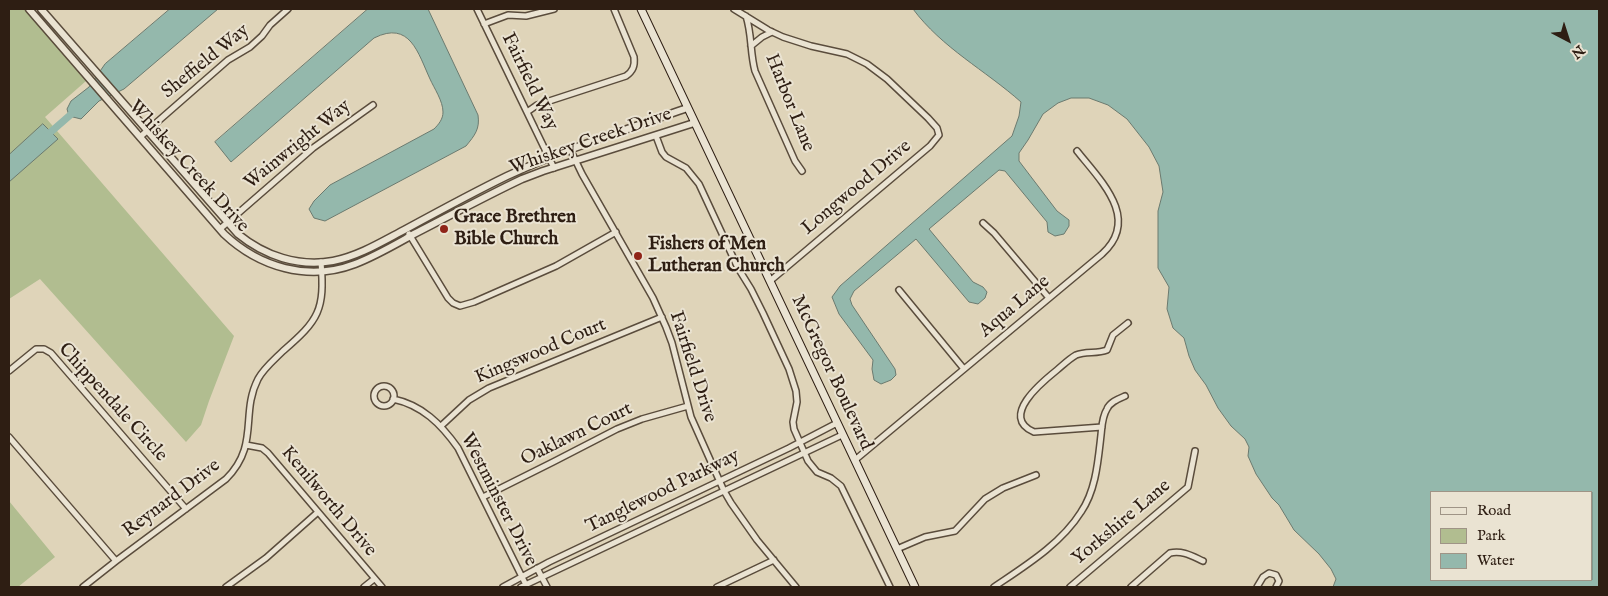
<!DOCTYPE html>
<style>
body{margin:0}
#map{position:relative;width:1608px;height:596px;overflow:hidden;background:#dfd4b9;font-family:"IM FELL English",serif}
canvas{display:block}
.frame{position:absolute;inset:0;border:10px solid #2e1e13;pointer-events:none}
.legend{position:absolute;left:1430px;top:491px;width:162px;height:90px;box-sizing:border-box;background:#eae3d2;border:1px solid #9f9486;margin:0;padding:6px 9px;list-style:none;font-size:15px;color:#2e1e13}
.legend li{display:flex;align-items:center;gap:10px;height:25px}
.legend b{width:25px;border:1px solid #9f9486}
.north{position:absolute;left:1543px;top:15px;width:50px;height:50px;-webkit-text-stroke:4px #eae3d2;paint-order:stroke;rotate:140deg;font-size:14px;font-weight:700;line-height:20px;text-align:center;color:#2e1e13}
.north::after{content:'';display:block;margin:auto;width:18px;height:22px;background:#2e1e13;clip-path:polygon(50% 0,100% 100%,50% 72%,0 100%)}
</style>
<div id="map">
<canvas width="1608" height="596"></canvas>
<div class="frame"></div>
<ul class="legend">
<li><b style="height:6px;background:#eae3d2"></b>Road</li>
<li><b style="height:14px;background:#b1bd90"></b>Park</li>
<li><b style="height:14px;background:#94b8ac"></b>Water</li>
</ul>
<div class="north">N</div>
</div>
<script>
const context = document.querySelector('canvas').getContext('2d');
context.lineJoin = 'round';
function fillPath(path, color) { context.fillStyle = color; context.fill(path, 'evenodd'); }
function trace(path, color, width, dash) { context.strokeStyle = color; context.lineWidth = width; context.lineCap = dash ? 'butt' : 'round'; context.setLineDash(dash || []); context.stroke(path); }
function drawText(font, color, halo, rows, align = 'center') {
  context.font = font + ' "IM FELL English",serif'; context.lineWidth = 4; context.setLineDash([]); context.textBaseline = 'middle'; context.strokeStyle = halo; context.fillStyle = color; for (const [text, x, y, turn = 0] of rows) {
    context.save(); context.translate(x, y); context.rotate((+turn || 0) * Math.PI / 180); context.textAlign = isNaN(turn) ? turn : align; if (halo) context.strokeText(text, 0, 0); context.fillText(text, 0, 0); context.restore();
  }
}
fillPath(new Path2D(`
 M9 9H24L86 81 45 117 234 336 209 401 201 425 186 442 40 279 9 299Z
 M9 501 55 557 18 587H9Z`), '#b1bd90');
const water = new Path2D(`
 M170 9H218L124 89 99 101 81 119 69 116 67 109 71 101 89 87 105 64Z
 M368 9H428L478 115C480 129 475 135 466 146L325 221 314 218 309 209 314 201 330 185 434 129C439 124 443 119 443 112 443 101 434 88 430 79 418 53 410 20 374 38L231 162 215 142Z
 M913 9H1599V587H1333L1336 579 1331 569 1319 554 1294 530 1279 505 1272 498 1256 474 1248 456 1249 447 1245 439 1231 426 1218 408 1206 385 1195 370 1189 356 1184 338 1173 328 1167 309 1169 287 1158 268V211L1163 192 1159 166 1149 147 1127 119 1108 105 1089 98H1071L1058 103 1043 114 1028 140 1019 153V161L1057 211 1069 220V226L1064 234 1055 236 1048 232 1047 222 1005 171 999 170 929 229 973 282 983 287 987 292 985 298 978 304 969 302 916 239 854 291 850 299 852 305 895 369 896 375 891 380 881 384 874 380 872 369 873 360 839 314 832 297 840 286 1012 136 1019 116 1021 102C985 70 942 48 913 9ZM1432 492H1592V580H1432Z
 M43 124 58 139 9 182V155Z`);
fillPath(water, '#94b8ac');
trace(water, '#6b7a6f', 1);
trace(new Path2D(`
 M45 137 76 110`), '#94b8ac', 7);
const minor = new Path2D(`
 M477 9 554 168
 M734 9 768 30 783 37 811 46 847 54 867 64 887 79 928 118 937 128 939 135 930 146 770 281
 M746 16C752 34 750 53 755 71L795 161 802 171
 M484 24 508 15 526 16 554 9
 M751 46 762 37 772 32
 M527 112 537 105 626 76C633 71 635 66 634 57L614 9
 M656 136 662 152 666 157 686 168 699 184 738 268 751 289 763 313 789 369 796 391 797 402 793 422 794 429 808 461 817 472 831 478 841 486 890 587
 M140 137 228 60 250 47 262 36 270 25 288 9
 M570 149 582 174 653 298 666 327 672 343 691 417 724 491 731 503 757 540 796 587
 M983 223 994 233 1049 298
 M220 229 313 148 373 105
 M409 234 448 298 453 303 460 306 474 302 556 266 616 232
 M899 290 964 369
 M9 371 36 349H44L51 353 186 509
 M374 396a10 10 0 1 1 20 0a10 10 0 1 1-20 0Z
 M393 399C422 405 441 424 458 448L526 585
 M441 426 469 400 489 388 662 317
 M1102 427 1034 432C999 417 1042 382 1057 370 1063 365 1069 359 1076 355 1086 351 1097 354 1107 350L1113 335 1128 323
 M9 437 116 561
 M246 445 262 448 268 453 382 587
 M855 460 1102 254C1141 219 1101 181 1077 151
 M483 497 553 462 617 429 642 419 688 406
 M897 549 925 537 955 531 985 499 1003 488 1036 475
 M537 568 547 587
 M83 587 116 561 226 479C260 445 240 414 258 379 264 368 274 360 283 351 319 320 325 310 321 262
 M226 587 266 558 318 512
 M364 587 374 579
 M503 587 549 562 789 448 837 423
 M521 587 842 435
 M717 587 774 560
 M994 587C1025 566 1061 544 1081 512 1096 490 1098 461 1101 435 1102 426 1102 417 1107 409 1110 402 1118 399 1125 396
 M1070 587 1188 487 1195 451
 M1131 587 1170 553C1182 550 1192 556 1203 561
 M1257 587 1263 577 1269 573 1276 575 1279 581 1276 587`);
const tertiary = new Path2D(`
 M29 9 224 234C259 267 308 282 355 264 376 256 396 244 416 233 451 215 486 196 522 179L543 171 694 123
 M41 9 238 234C265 256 298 267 333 261 359 256 383 241 406 229 439 211 472 193 507 176 565 149 626 130 687 108`);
const secondary = new Path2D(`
 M641 9 915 587`);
trace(minor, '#5a4c3c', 8);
trace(tertiary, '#5a4c3c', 9);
trace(secondary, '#2e1e13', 9);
trace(minor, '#eae3d2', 5);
trace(tertiary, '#eae3d2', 6);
trace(secondary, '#eae3d2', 7);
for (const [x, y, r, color] of [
 [444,229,5,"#8f2418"],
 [638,256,5,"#8f2418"]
]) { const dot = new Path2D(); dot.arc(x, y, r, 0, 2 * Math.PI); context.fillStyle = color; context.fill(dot); trace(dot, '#eae3d2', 2); }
drawText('19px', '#2e1e13', '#eae3d2', [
 ["Sheffield Way",206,62,-39],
 ["Fairfield Way",529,82,64],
 ["Harbor Lane",789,103,68],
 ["Whiskey Creek Drive",591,142,-19],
 ["Wainwright Way",298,145,-39],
 ["Whiskey Creek Drive",188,167,48],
 ["Longwood Drive",857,188,-40],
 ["Aqua Lane",1015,307,-40],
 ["Kingswood Court",541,352,-23],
 ["Fairfield Drive",692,367,72],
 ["McGregor Boulevard",831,373,65],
 ["Chippendale Circle",112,403,48],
 ["Oaklawn Court",577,435,-26],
 ["Tanglewood Parkway",663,492,-26],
 ["Reynard Drive",172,499,-37],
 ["Westminster Drive",498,500,63],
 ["Kenilworth Drive",328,502,50],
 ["Yorkshire Lane",1122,523,-40]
]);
drawText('bold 19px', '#2e1e13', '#eae3d2', [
 ["Grace Brethren",454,218],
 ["Bible Church",454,240],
 ["Fishers of Men",648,245],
 ["Lutheran Church",648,267]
], 'left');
</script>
